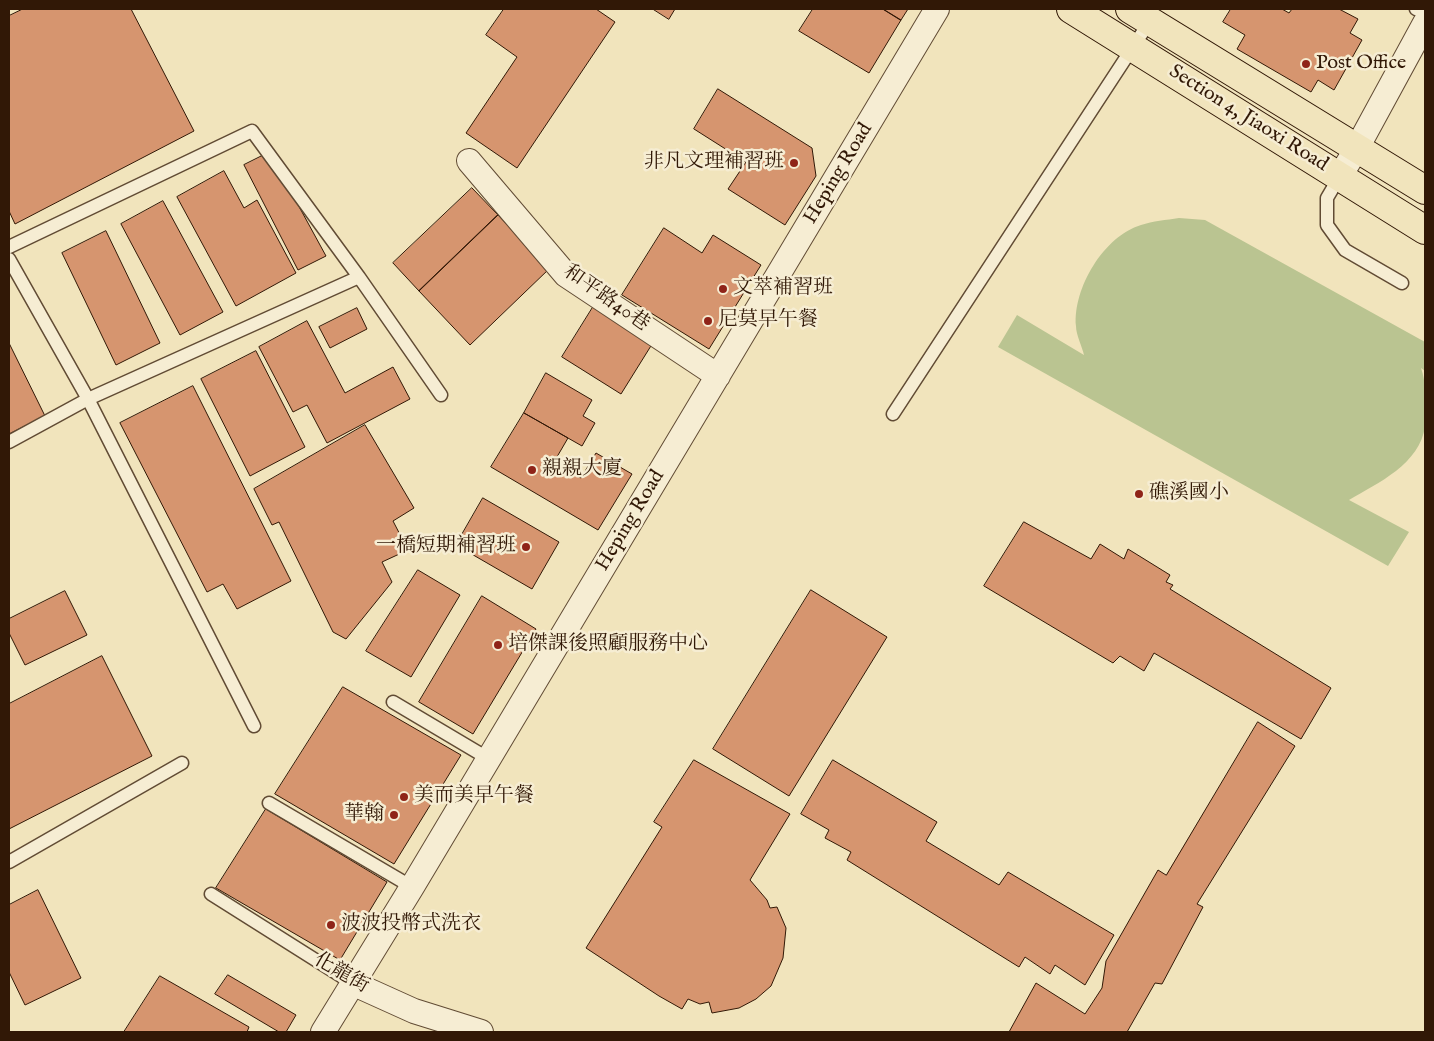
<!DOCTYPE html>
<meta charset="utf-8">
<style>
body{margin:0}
#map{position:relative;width:1434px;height:1041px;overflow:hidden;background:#f1e4bc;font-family:"IM FELL English",serif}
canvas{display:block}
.frame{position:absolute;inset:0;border:10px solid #311806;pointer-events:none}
</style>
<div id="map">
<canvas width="1434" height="1041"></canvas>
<div class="frame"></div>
</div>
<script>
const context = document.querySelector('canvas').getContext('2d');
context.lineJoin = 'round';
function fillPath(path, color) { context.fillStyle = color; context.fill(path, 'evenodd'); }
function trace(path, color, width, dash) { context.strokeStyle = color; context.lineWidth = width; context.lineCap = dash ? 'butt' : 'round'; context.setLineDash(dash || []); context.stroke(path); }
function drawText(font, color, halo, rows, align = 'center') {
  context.font = font + ' "IM FELL English","Noto Serif TC",serif'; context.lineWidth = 5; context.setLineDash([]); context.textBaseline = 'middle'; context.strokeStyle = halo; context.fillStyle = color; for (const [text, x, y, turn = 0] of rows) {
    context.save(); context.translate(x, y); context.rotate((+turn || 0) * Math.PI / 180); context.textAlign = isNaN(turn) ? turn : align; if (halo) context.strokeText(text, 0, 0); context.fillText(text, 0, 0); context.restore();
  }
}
fillPath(new Path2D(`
 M1179 218 1205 220 1425 342V371L1421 368C1426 383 1425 392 1425 407 1425 413 1426 420 1425 426 1420 464 1378 483 1349 500L1409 532 1388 566 998 347 1017 315 1084 355C1082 346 1076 335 1076 326 1073 288 1104 236 1141 225 1153 221 1166 220 1179 218Z`), '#bac491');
const building = new Path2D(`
 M23 9H131L194 131 15 224 9 211V16Z
 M504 9H596L615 22 517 168 466 133 517 57 486 35Z
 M653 9H675L669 19Z
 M813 9H883L901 20 869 73 799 31Z
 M883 9H908L901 20Z
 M1231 9H1282L1289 13 1292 9H1339L1358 19 1350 33 1362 40 1334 90 1318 80 1311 92 1237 49 1245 35 1223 22Z
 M718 89 812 148 816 176 785 225 728 189 746 162 694 129Z
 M266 154 290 190 326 256 298 270 244 165Z
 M224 171 244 208 257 200 296 273 236 306 177 197Z
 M472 188 498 215 419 291 393 263Z
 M163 201 223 312 180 335 121 224Z
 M498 215 549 269 470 345 419 291Z
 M664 228 702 253 713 235 761 265 709 349 622 295Z
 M106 231 160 343 116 365 62 253Z
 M595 304 654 341 621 394 562 357Z
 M357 308 367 329 330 348 319 327Z
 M307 321 345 393 393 367 410 399 327 443 307 405 293 412 259 347Z
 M9 343 45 416 9 434Z
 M256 351 305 447 250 476 201 379Z
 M546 373 592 400 583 416 595 423 582 446 524 413Z
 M193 386 291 581 237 609 223 584 207 592 120 423Z
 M524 413 568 438 554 462 581 478 596 453 632 474 598 530 491 467Z
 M365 425 414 508 393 521 408 550 382 562 392 582 346 639 333 632 279 522 272 525 254 489Z
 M483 498 559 542 532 589 456 545Z
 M1024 522 1091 559 1100 544 1124 559 1128 549 1170 575 1166 582 1173 585 1170 589 1331 688 1301 739 1154 653 1144 671 1120 656 1113 663 984 586Z
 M418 570 460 595 411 677 366 651Z
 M811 590 887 637 789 796 713 749Z
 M65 591 87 635 25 665 9 633V619Z
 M482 596 536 629 473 734 419 702Z
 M102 656 152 756 9 829V704Z
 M343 687 461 755 394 864 275 794Z
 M1258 722 1295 746 1197 904 1203 907 1162 984 1155 983 1127 1032H1009L1036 983 1085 1014 1102 988 1106 961 1158 870 1166 875Z
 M694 760 790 814 750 880 767 900 770 908 777 907 786 928 783 958 771 986 756 999 739 1008 712 1013 709 1002 700 1004 688 999 682 1009 659 996 586 948 662 827 654 822Z
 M833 760 937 822 926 841 999 885 1008 872 1114 935 1085 985 1055 965 1050 974 1025 957 1019 967 847 860 851 852 825 838 829 830 801 814Z
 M266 809 387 882 340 960 216 888Z
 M38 890 81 978 25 1005 9 972V905Z
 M228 975 296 1015 286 1032H279L215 994Z
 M160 976 249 1027 247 1032H124Z`);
fillPath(building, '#d6956f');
trace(building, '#311806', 1);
const service = new Path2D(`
 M1416 9 1425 13
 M1340 176 1327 198V225L1345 250 1402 283
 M9 247 252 131 359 277 441 395
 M9 259 88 399 254 726
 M893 414 1150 21
 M9 442 88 399 359 277
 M393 702 489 759
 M269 803 412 887
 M9 862 182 763
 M211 894 352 983`);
const minor = new Path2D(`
 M469 161 566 275 718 376
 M1340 176 1357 148 1425 23
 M352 983 414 1011 481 1032
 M323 1032 412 887 937 9`);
const primary = new Path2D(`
 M1071 9 1425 230
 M1130 9 1425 190`);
trace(service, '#614b34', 15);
trace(minor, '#614b34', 26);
trace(primary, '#311806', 30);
trace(service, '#f6edd3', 12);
trace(minor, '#f6edd3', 24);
trace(primary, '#f1e4bc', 28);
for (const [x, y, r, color] of [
 [1306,64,5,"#8f2418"],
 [794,163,5,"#8f2418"],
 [723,289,5,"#8f2418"],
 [708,321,5,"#8f2418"],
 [532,470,5,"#8f2418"],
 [1139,494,5,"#8f2418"],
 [526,547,5,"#8f2418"],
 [498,645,5,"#8f2418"],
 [404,797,5,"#8f2418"],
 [394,815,5,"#8f2418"],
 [331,925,5,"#8f2418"]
]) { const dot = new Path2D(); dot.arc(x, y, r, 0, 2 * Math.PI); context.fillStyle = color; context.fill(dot); trace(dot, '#f6edd3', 2); }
drawText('20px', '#311806', '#f6edd3', [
 ["Post Office",1316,64],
 ["非凡文理補習班",784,163,"right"],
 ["文萃補習班",733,289],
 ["尼莫早午餐",718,321],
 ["親親大廈",542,470],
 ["礁溪國小",1149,494],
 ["一橋短期補習班",516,547,"right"],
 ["培傑課後照顧服務中心",508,645],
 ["美而美早午餐",414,797],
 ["華翰",384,815,"right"],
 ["波波投幣式洗衣",341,925]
], 'left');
drawText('20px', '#311806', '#f6edd3', [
 ["Section 4, Jiaoxi Road",1248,119,32],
 ["Heping Road",839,174,-59],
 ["和平路40巷",606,299,35],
 ["Heping Road",631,521,-59],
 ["化龍街",341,974,30]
]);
</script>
